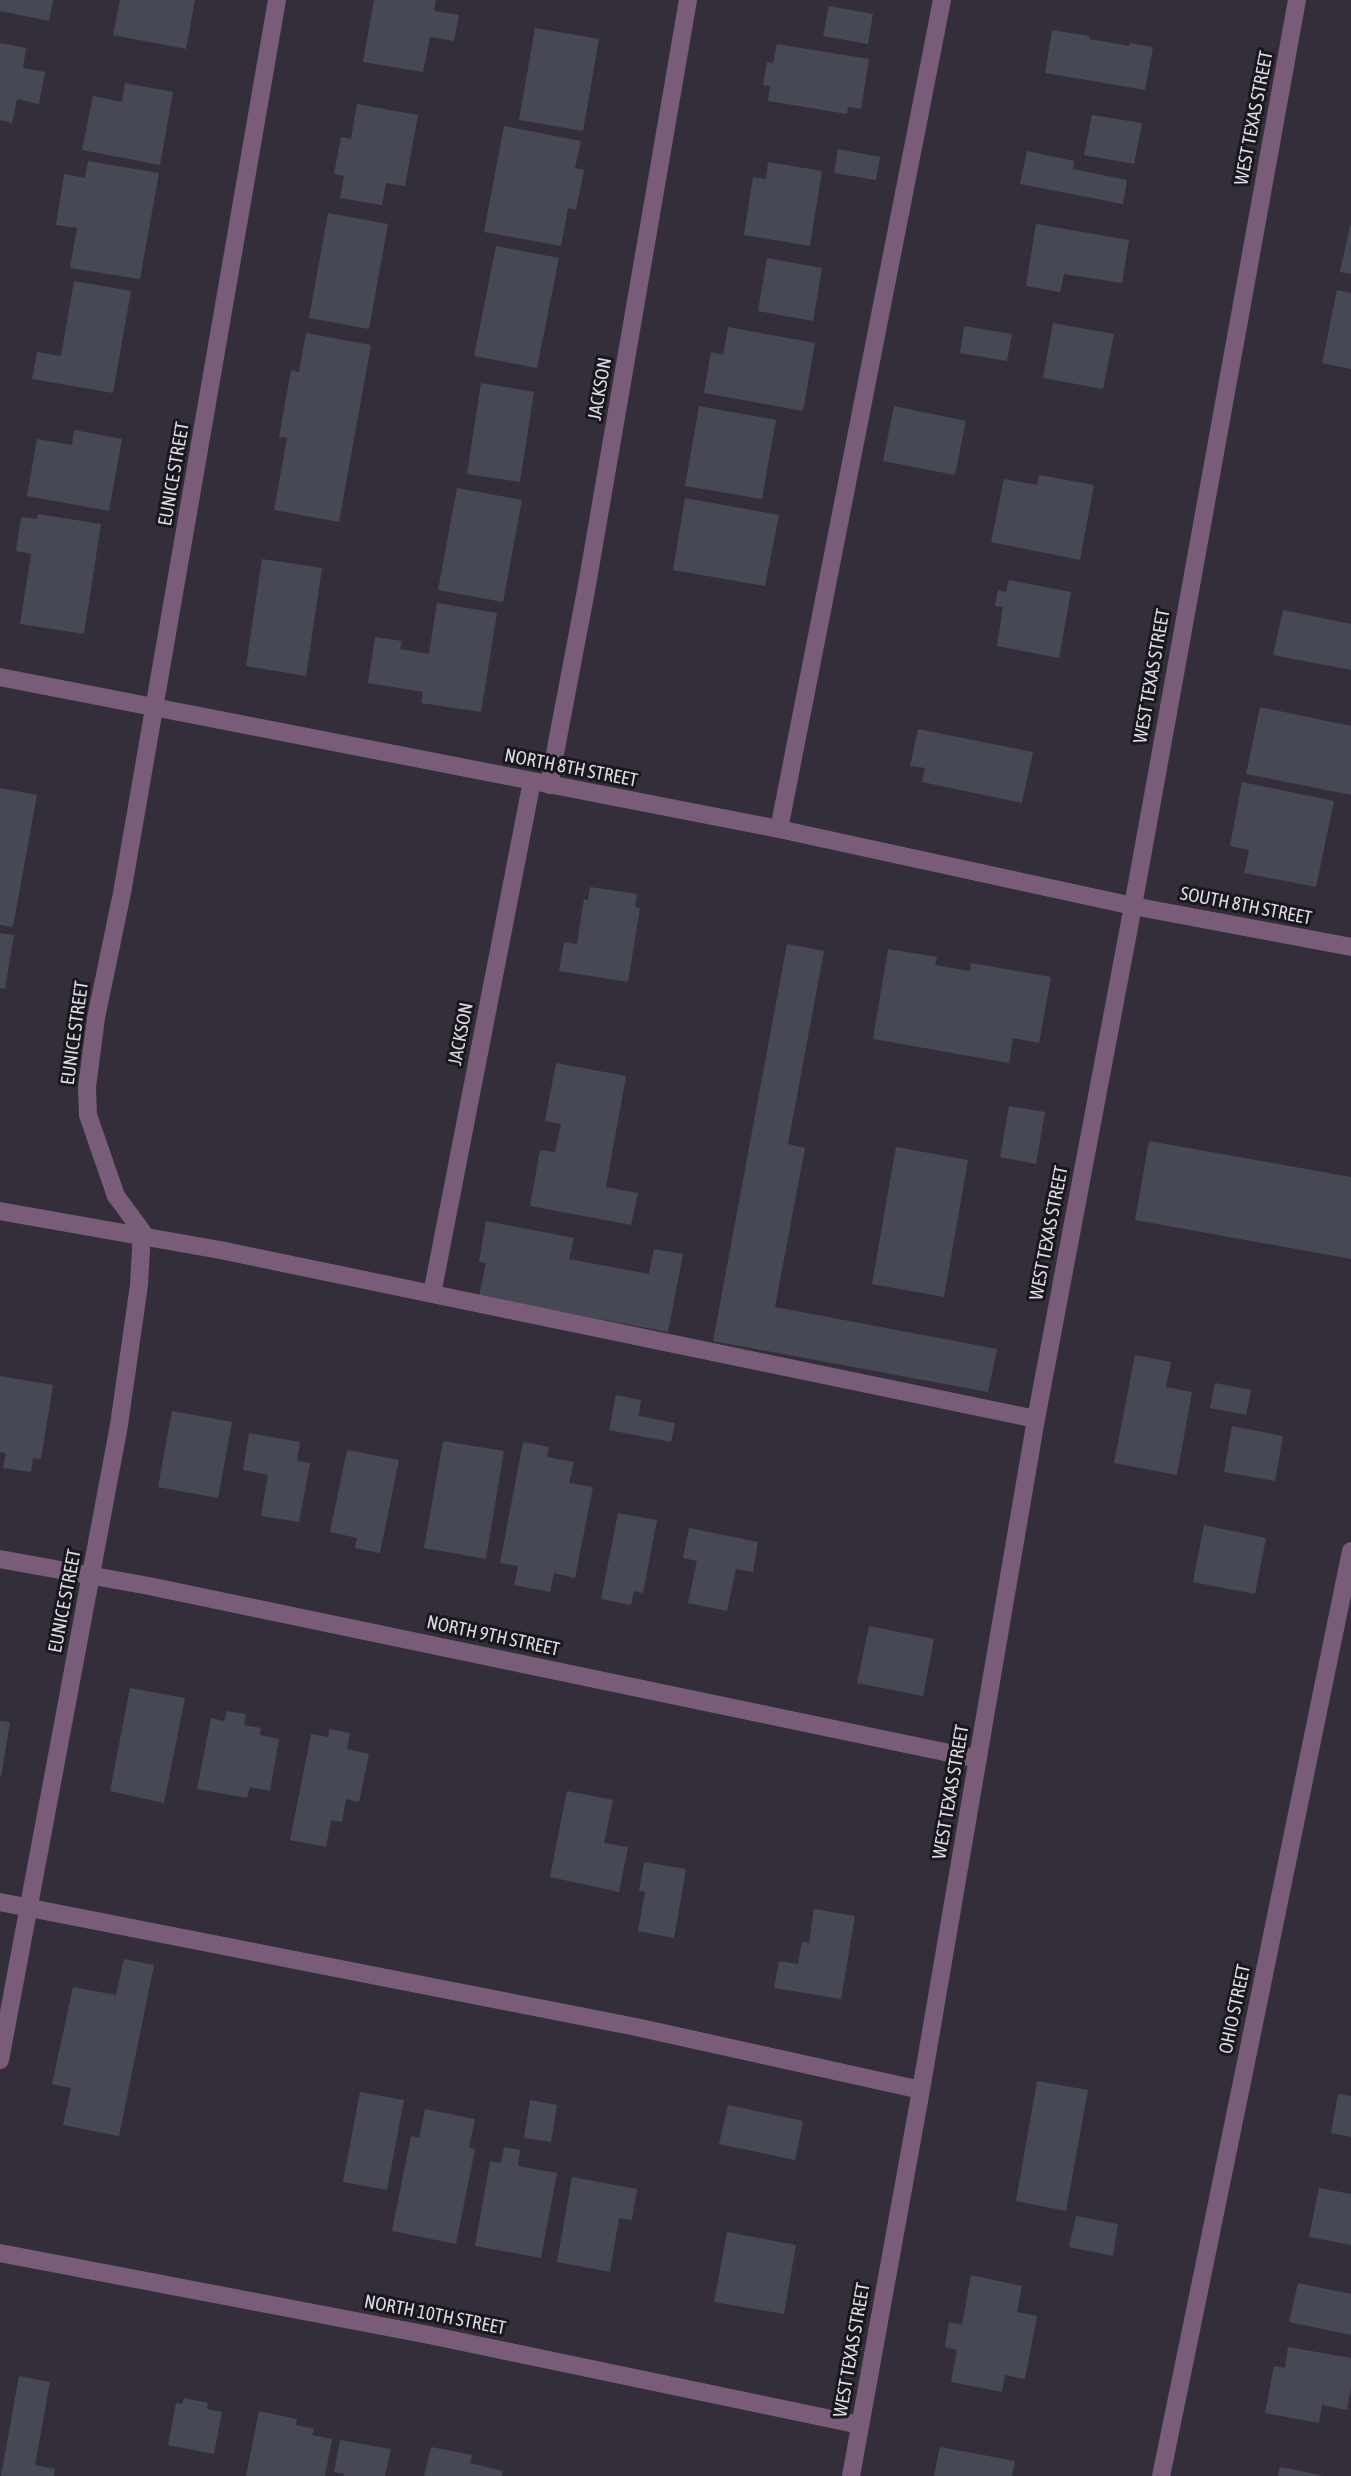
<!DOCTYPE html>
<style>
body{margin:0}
canvas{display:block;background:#332e3a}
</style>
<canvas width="1351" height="2476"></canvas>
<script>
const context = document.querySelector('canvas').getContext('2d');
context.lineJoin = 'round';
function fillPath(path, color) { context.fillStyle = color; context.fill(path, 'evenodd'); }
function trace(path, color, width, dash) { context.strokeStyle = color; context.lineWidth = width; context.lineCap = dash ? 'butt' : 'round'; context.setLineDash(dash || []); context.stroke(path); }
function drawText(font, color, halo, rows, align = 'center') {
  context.font = font + ' "Asap Condensed",sans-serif'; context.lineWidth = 6; context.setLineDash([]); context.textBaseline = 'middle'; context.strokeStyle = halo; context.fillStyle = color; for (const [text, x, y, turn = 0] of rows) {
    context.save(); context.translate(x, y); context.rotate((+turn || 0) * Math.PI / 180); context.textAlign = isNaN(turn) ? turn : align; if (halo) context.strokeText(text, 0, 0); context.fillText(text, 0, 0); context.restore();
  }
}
fillPath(new Path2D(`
 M0 0H53L49 21 0 11Z
 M120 0H195L186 49 113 35Z
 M374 0H436L434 11 459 15 454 41 430 37 423 72 363 62Z
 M829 6 873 14 868 44 823 36Z
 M535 28 599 39 583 131 519 120Z
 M1052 30 1089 36V39L1129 46 1130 43 1153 47 1145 90 1045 73Z
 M0 43 26 48 23 68 45 72 39 104 17 99 12 123 0 120Z
 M777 44 869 59 861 109 848 107 847 114 768 101 770 86 763 85 767 62 773 63Z
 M125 83 173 92 160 165 82 150 93 96 122 102Z
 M357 104 418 115 405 186 386 183 382 205 340 198 344 176 334 174 341 137 351 139Z
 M1092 115 1142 123 1134 164 1084 155Z
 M504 126 581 141 575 168 584 170 576 210 568 208 561 246 484 232Z
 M838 149 880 157 876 180 834 173Z
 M1027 151 1074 161 1073 169 1127 180 1123 204 1020 184Z
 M88 161 159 173 140 279 70 268 77 228 56 225 64 174 85 178Z
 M768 162 822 171 810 246 744 235 753 177 766 179Z
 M328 213 388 224 369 329 309 318Z
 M1036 224 1129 240 1122 283 1064 274 1060 292 1026 286Z
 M1350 226H1351V274L1340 272Z
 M496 246 559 258 537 368 474 356Z
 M767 258 822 268 813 321 758 311Z
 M74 281 131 291 113 393 32 379 37 352 61 356Z
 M1337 290 1351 293V369L1322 363Z
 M1053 323 1114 334 1103 389 1043 378Z
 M964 326 1012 334 1007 361 960 353Z
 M728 327 815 343 803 411 704 393 711 352 723 355Z
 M306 333 371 345 339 522 274 510 287 438 279 437 291 370 299 372Z
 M481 383 534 392 520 482 467 474Z
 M699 406 776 420 762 499 685 486Z
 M894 406 966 421 955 475 883 461Z
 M74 430 122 439 109 511 27 496 37 439 72 445Z
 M1039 475 1094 485 1080 560 991 542 1004 479 1037 485Z
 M457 488 522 500 503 602 438 590Z
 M685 498 779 515 765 586 673 570Z
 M38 514 101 524 84 634 20 624 31 554 16 551 21 517 37 519Z
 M262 559 322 568 306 676 246 666Z
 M1009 580 1071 592 1059 658 997 646 1003 607 995 606 998 590 1006 592Z
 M437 603 497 613 481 712 421 703 423 692 368 683 375 637 402 641 400 649 429 654Z
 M1283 610 1351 624V670L1273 655Z
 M1260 707 1351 726V795L1246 774Z
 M918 729 1033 752 1022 803 922 782 925 768 910 766Z
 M1242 782 1334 801 1316 887 1244 873 1249 850 1230 846Z
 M0 788 37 795 13 927 0 925Z
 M590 887 637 894 635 907 640 908 628 982 559 971 564 942 577 944 584 899 588 900Z
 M0 933 14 935 5 989 0 988Z
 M787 944 824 951 788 1144 805 1148 775 1307 997 1349 988 1392 713 1341Z
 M888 949 937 957 935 965 970 971 971 963 1051 977 1039 1043 1013 1038 1009 1063 873 1039Z
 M556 1063 626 1076 606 1187 638 1193 631 1225 530 1206 540 1150 555 1152 561 1124 545 1121Z
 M1009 1106 1045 1112 1036 1164 1000 1157Z
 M1149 1141 1351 1177V1259L1135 1220Z
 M896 1147 968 1160 944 1297 872 1284Z
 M486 1221 574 1238 569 1259 649 1274 654 1249 683 1254 668 1332 479 1296 486 1263 479 1262Z
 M1135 1355 1171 1362 1166 1387 1192 1392 1177 1475 1114 1463Z
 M0 1376 53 1385 41 1459 33 1458 31 1472 3 1468 6 1453 0 1452Z
 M1215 1383 1251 1390 1246 1415 1210 1408Z
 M616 1395 641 1400 639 1416 675 1423 671 1442 609 1430Z
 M172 1411 232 1422 218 1498 158 1487Z
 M1232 1426 1283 1436 1275 1481 1224 1472Z
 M249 1433 300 1442 297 1461 310 1463 299 1522 261 1516 268 1475 243 1470Z
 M443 1441 504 1451 486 1559 424 1548Z
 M523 1442 549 1447 547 1457 574 1462 569 1483 593 1487 575 1578 554 1573 550 1592 514 1585 518 1566 500 1563Z
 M347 1450 399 1460 380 1553 355 1548 357 1538 330 1532Z
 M618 1513 657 1520 643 1593 634 1591 631 1605 601 1599Z
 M1204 1525 1266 1538 1255 1594 1193 1582Z
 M689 1528 758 1542 753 1572 736 1569 727 1611 688 1603 697 1561 683 1558Z
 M869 1626 934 1639 923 1696 857 1683Z
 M130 1688 185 1698 164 1803 110 1791Z
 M227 1711 246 1714 244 1725 261 1728 260 1735 279 1739 270 1791 250 1787 247 1798 197 1789 211 1718 224 1721Z
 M0 1721 10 1722 1 1777H0Z
 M329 1729 350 1733 347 1749 369 1754 359 1802 346 1799 342 1822 331 1820 326 1847 290 1840 311 1734 328 1737Z
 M567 1791 613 1800 604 1843 628 1847 619 1892 550 1877Z
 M644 1862 686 1869 674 1938 638 1931 645 1892 639 1891Z
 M814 1909 855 1916 841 1999 774 1988 779 1961 798 1964 802 1942 809 1943Z
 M124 1959 154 1965 119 2136 63 2125 71 2088 52 2084 73 1987 116 1995Z
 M1037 2081 1088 2090 1066 2211 1016 2201Z
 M360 2092 404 2100 387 2190 343 2182Z
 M1338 2094 1351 2096V2137L1331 2133Z
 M530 2100 557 2105 551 2142 524 2138Z
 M728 2105 803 2121 795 2160 719 2144Z
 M425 2109 475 2119 469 2148 475 2149 456 2244 392 2231 411 2136 419 2138Z
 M504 2147 520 2150 518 2166 557 2173 541 2258 475 2246 490 2161 501 2163Z
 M572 2177 637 2189 632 2220 619 2218 610 2272 557 2262Z
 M1319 2188 1351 2194V2245L1309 2237Z
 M1076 2216 1118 2224 1113 2256 1069 2247Z
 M727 2232 796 2245 784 2314 714 2302Z
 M971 2275 1022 2286 1017 2312 1037 2316 1025 2379 1005 2375 1002 2392 951 2382 957 2350 945 2347 949 2322 962 2325Z
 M1298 2283 1351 2294V2335L1289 2322Z
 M1288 2347 1351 2358V2387L1347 2410 1322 2405 1319 2423 1265 2413 1274 2366 1285 2368Z
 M19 2376 50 2382 35 2465 55 2469 54 2476H1Z
 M184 2398 208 2403 207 2409 222 2412 214 2454 168 2445 176 2403 182 2404Z
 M259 2411 297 2419 296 2425 314 2429 312 2435 332 2439 325 2476H246Z
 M340 2440 391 2449 385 2476H343L344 2474 334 2472Z
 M431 2447 472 2455 470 2463 503 2471 502 2476H424Z
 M940 2447 1015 2461 1012 2476H934Z
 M1280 2467 1321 2475V2476H1278Z`), '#464854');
trace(new Path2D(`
 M0 677 779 829 1133 906 1351 947
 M549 785 587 585 688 0
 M779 829 942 0
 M0 1211 220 1250 1036 1419
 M432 1294 532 781
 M0 1559 149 1586 978 1759
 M0 1902 636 2027 921 2090
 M0 2060 119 1425 139 1285 142 1231 116 1196 88 1115 87 1087 96 1018 122 893 277 0
 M0 2253 429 2335 860 2425
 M851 2476 921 2090 1036 1419 1133 906 1297 0
 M1161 2476 1351 1551`), '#785c78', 18);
drawText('19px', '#dddae2', '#19181d', [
 ["WEST TEXAS STREET",1254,118,-79],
 ["JACKSON",600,389,-80],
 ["EUNICE STREET",174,474,-80],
 ["WEST TEXAS STREET",1152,676,-80],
 ["NORTH 8TH STREET",571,768,11],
 ["SOUTH 8TH STREET",1246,906,11],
 ["EUNICE STREET",75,1033,-82],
 ["JACKSON",461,1034,-79],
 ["WEST TEXAS STREET",1049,1233,-79],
 ["EUNICE STREET",65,1601,-79],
 ["NORTH 9TH STREET",493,1636,12],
 ["WEST TEXAS STREET",951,1792,-80],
 ["OHIO STREET",1235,2009,-78],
 ["NORTH 10TH STREET",435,2315,11],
 ["WEST TEXAS STREET",852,2350,-80]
]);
</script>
